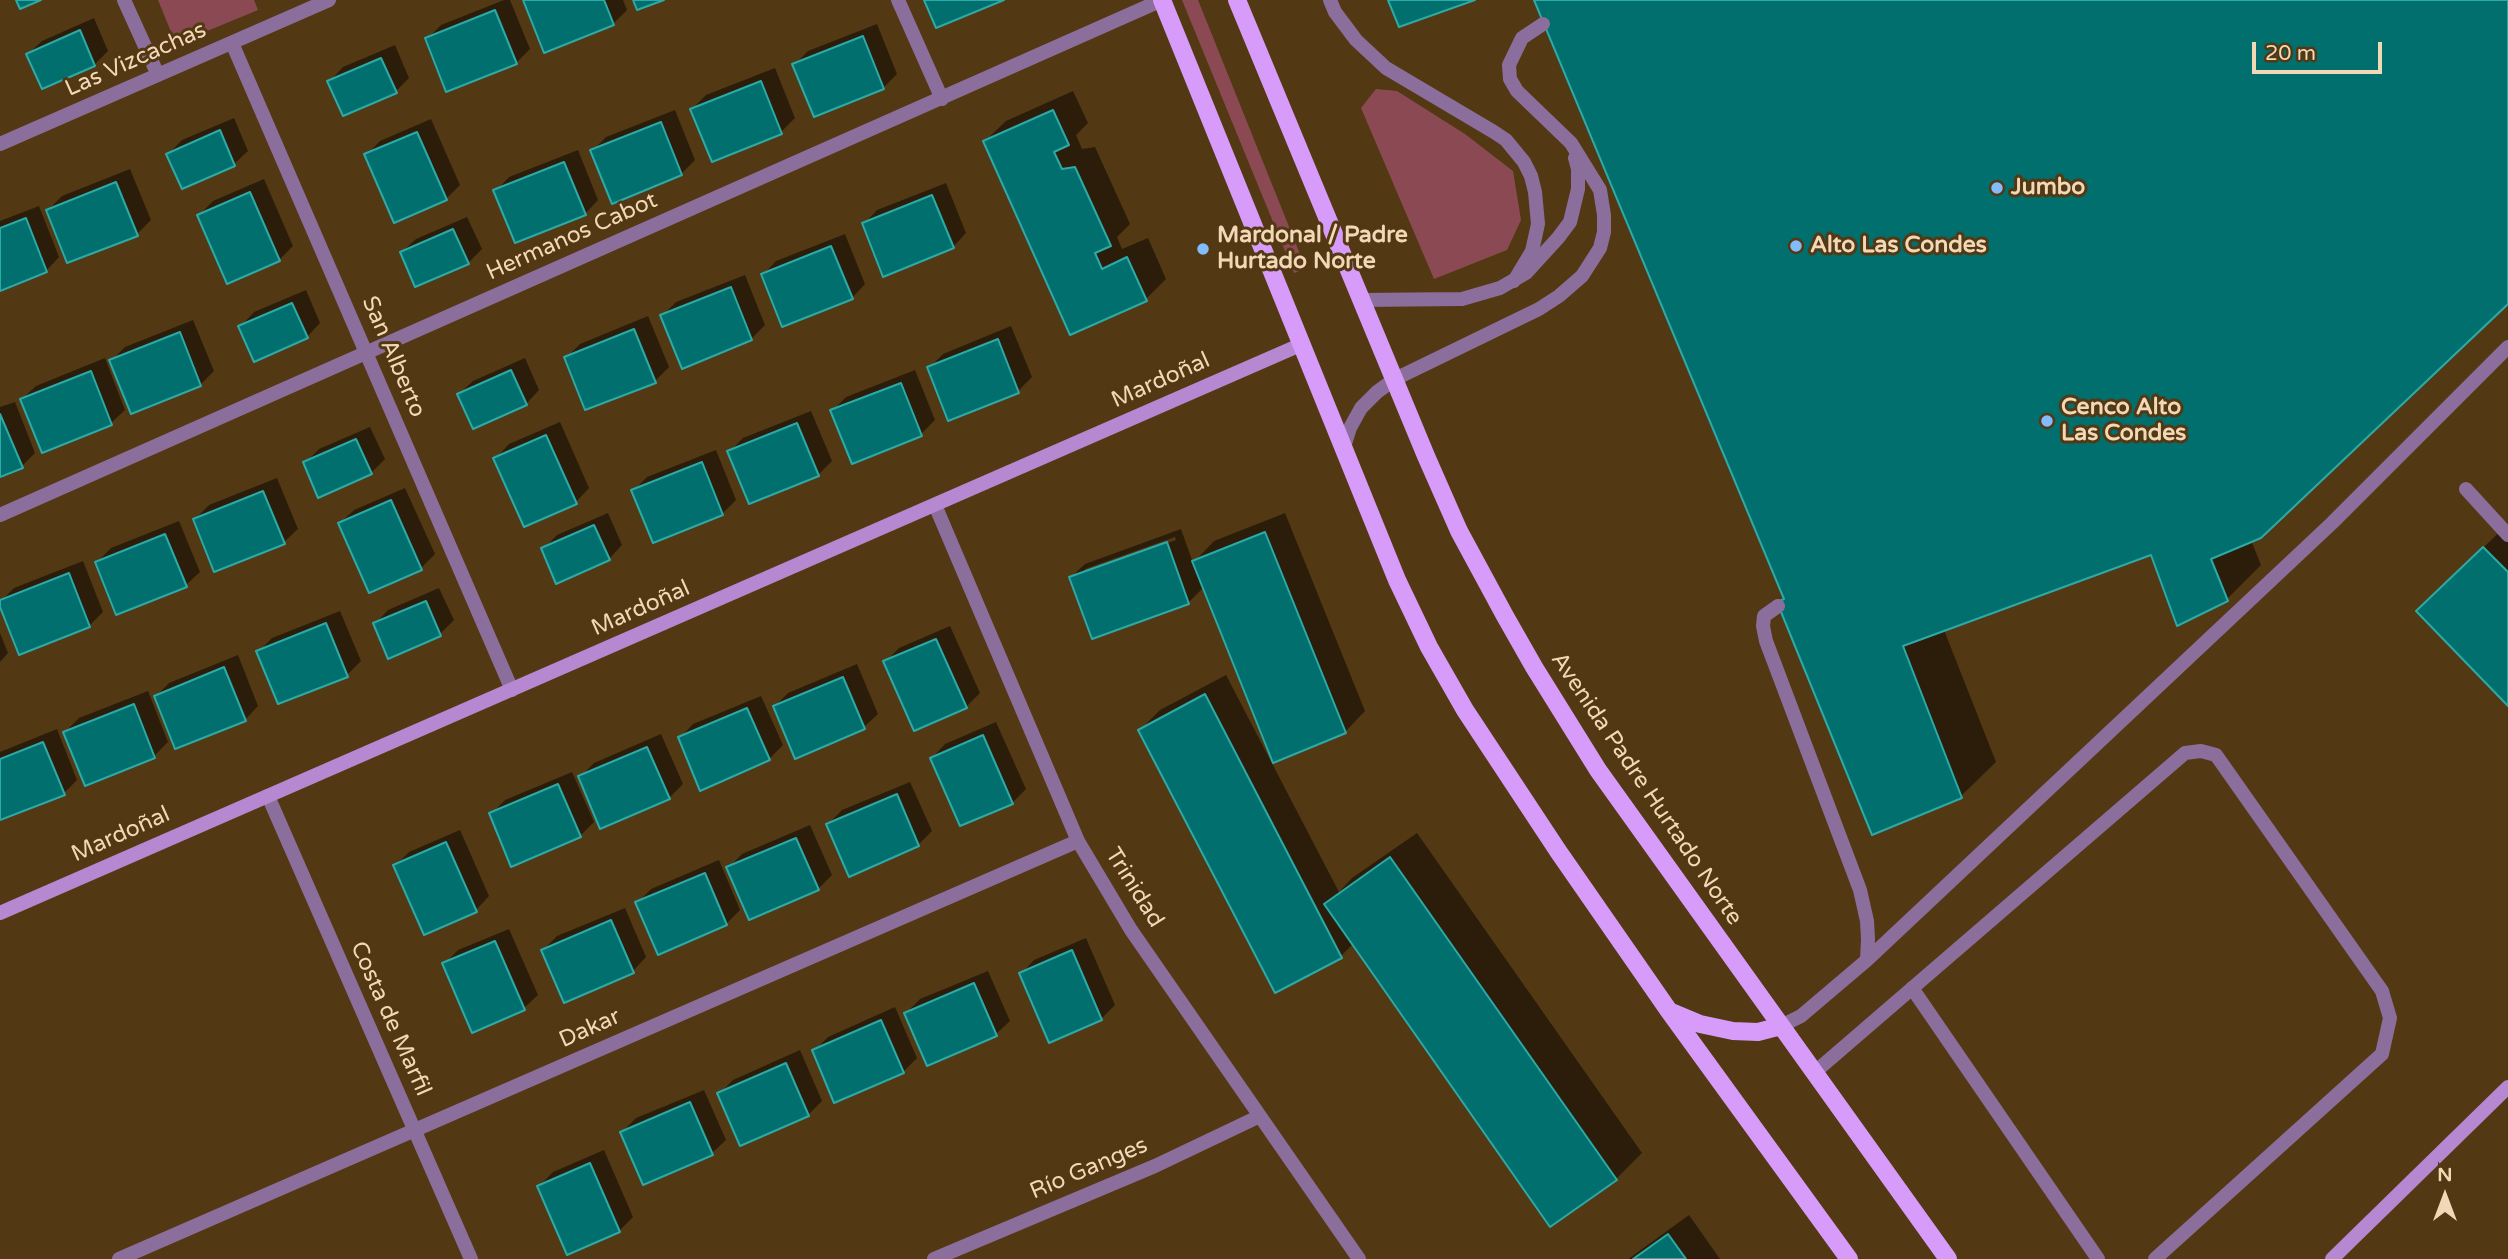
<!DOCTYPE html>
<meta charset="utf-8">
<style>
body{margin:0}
#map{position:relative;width:2508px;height:1259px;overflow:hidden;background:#523813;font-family:"Varela Round",sans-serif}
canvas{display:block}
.north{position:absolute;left:2410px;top:1161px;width:70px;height:70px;-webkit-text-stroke:5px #523813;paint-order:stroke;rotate:0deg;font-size:19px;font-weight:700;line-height:28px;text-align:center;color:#f3d8b7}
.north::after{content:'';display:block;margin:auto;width:24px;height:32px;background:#f3d8b7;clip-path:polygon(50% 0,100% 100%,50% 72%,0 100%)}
.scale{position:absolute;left:2252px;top:42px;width:130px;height:32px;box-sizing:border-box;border:4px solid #f3d8b7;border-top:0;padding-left:9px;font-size:21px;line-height:24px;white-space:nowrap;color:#f3d8b7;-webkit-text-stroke:5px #523813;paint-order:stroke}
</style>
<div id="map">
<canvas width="2508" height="1259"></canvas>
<div class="north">N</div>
<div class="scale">20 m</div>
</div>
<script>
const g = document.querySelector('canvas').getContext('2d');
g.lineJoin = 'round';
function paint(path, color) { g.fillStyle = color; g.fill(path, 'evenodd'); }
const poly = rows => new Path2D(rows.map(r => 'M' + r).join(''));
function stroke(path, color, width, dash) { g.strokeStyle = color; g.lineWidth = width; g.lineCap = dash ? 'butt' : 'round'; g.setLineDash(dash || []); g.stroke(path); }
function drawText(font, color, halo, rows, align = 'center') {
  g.font = font + ' "Varela Round",sans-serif'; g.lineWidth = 6; g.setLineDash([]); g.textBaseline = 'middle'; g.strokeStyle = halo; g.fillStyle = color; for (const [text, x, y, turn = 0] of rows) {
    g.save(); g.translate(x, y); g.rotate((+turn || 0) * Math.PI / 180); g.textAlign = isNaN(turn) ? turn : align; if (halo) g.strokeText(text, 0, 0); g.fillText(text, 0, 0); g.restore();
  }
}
const green = poly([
 [158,0,254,0,258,10,176,44],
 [1182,0,1198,0,1306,269,1294,273],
 [1376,89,1397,91,1465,134,1513,171,1521,220,1507,250,1434,279,1361,108]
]);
const shadow = poly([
 [504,0,510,0,530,49,516,63,427,39,441,25],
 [524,0,623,0,627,10,613,24],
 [1536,0,2508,0,2508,302,2251,540,2261,565,2227,599,2152,553,1944,630,1996,762,1961,796,1873,833,1779,602,1785,596],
 [94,18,108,51,94,65,28,54,42,41],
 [877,24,897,74,883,88,794,65,808,51],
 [395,45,409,78,396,91,330,81,343,67],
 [775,68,795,118,781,132,692,109,706,95],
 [1073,91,1088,123,1076,135,1082,149,1095,147,1130,224,1117,237,1122,249,1148,238,1166,279,1146,299,1071,333,985,141,1006,121],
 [675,110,695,160,681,174,592,151,606,137],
 [234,118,248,151,234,164,183,187,168,154,182,140],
 [431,119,460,185,446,199,366,155,380,141],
 [578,150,598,200,585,214,496,191,509,177],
 [130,169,151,220,137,234,48,210,62,196],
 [264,179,293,246,279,260,199,215,213,201],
 [946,183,966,233,953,247,864,224,877,210],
 [39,206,59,257,46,271,0,289,0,221],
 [467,217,482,249,468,263,402,252,416,239],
 [845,234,865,284,852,298,763,275,776,261],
 [745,275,765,325,751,339,662,316,676,302],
 [306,290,320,323,307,337,241,326,254,312],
 [648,316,669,367,655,381,566,358,580,344],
 [193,320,214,371,200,385,111,361,125,347],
 [1011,326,1032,377,1018,391,929,368,943,354],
 [105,358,125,410,111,423,22,399,36,386],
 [525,358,539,390,526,404,459,394,473,381],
 [915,370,935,420,921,434,853,461,832,411,846,397],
 [15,402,35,453,22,466,0,475,0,407],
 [811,411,832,461,818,475,729,452,743,438],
 [560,422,589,488,576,502,496,458,509,444],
 [370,427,385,459,371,473,305,463,319,449],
 [716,450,736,500,722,514,633,491,647,477],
 [277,478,298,529,284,542,195,519,209,505],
 [405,488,435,554,421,568,340,523,354,510],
 [608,513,622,545,609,559,543,549,557,535],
 [1285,513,1365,711,1345,732,1204,587,1188,603,1071,577,1085,564,1181,529,1193,563,1214,541],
 [1175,537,1176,540,1085,573,1085,569],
 [179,521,200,572,186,585,97,562,111,548],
 [2508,524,2508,703,2444,585],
 [83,561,103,612,89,626,0,602,14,588],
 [439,588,454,620,440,634,375,624,388,610],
 [340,611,361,661,347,675,258,652,272,638],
 [950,626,980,693,966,707,885,662,899,648],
 [0,633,8,653,0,662],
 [238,655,258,706,245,720,156,696,169,683],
 [857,664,878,714,864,727,775,706,788,693],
 [1226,675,1339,892,1352,878,1417,833,1642,1153,1616,1179,1551,1224,1354,943,1341,956,1276,990,1140,730,1160,710],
 [148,691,168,742,154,756,86,783,65,732,79,718],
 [761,696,783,745,769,759,680,738,693,724],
 [996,722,1026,789,1012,803,932,758,945,744],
 [57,729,77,780,64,793,0,818,0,752],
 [661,734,683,784,669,798,580,777,594,763],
 [572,772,594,822,580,836,491,814,505,800],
 [910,782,932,831,918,845,828,824,842,810],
 [810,825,832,875,818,889,728,868,742,854],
 [460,830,489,896,476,910,395,866,409,852],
 [719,860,740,910,726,924,637,903,651,889],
 [625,908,646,957,633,971,543,950,557,936],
 [509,929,538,995,524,1008,473,1031,444,964,458,950],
 [1086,938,1115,1005,1101,1019,1021,974,1034,960],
 [988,971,1010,1021,996,1034,906,1013,920,999],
 [895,1007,917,1058,903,1072,814,1051,828,1037],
 [800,1050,822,1101,808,1115,719,1094,733,1080],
 [704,1090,726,1140,712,1153,622,1132,636,1118],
 [604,1150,633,1217,619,1231,539,1186,553,1172],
 [1689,1215,1720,1259,1629,1259,1631,1257]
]);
const building = poly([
 [16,0,41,0,20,9,16,0],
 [523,0,604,0,614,25,544,53,523,0],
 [633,0,664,0,637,10,633,0],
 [924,0,1004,0,936,28,924,0],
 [1388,0,1475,0,1399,27,1388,0],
 [1534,0,2508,0,2508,304,2261,538,2211,559,2228,601,2177,626,2151,555,1903,646,1962,798,1872,835,1777,602,1784,599,1534,0],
 [495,10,517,64,446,92,425,38,495,10],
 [80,30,95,66,42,89,26,54,80,30],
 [863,36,884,89,814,117,792,64,863,36],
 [381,58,397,93,343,116,327,81,381,58],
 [761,81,782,134,712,162,690,109,761,81],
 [1053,110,1069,145,1054,152,1062,169,1075,167,1111,246,1095,253,1102,269,1127,257,1147,301,1070,335,983,141,1053,110],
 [661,122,682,175,612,204,590,150,661,122],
 [220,130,235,166,182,189,166,154,220,130],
 [417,132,447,200,394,223,364,154,417,132],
 [564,162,586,215,515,243,493,190,564,162],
 [116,182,138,236,67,263,46,210,116,182],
 [250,192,280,261,227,284,197,215,250,192],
 [932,195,954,248,883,277,862,223,932,195],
 [26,218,47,272,0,291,0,228,26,218],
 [453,229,469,264,415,287,400,252,453,229],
 [831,246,853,299,782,327,761,274,831,246],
 [731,287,752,340,682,369,660,315,731,287],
 [292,303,308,338,254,362,238,326,292,303],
 [634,329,656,383,585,410,564,357,634,329],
 [180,332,201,386,131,414,109,360,180,332],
 [998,339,1019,393,948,421,927,367,998,339],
 [511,370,527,405,473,429,457,394,511,370],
 [91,371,112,425,42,453,20,399,91,371],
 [901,383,922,436,852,464,830,410,901,383],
 [0,414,23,468,0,477,0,414],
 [797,423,819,476,749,504,727,451,797,423],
 [546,435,577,504,524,527,493,458,546,435],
 [356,439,372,474,318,498,303,462,356,439],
 [702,462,723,515,653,543,631,490,702,462],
 [263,491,285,544,214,572,193,519,263,491],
 [391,500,422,570,369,593,338,523,391,500],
 [594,525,610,560,556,584,541,548,594,525],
 [1265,532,1346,733,1273,763,1192,561,1265,532],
 [165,534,187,587,116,615,95,562,165,534],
 [1167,542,1189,604,1092,639,1069,577,1167,542],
 [2483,547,2508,572,2508,706,2416,611,2483,547],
 [69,573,90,627,19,655,0,607,0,600,69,573],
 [426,601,441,636,388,659,373,623,426,601],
 [326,623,348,677,278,704,256,651,326,623],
 [936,639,967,708,914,731,883,661,936,639],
 [224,667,246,721,175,749,154,696,224,667],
 [843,677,865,729,795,759,773,706,843,677],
 [1205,694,1342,958,1275,993,1138,730,1205,694],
 [134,704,155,758,85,786,63,732,134,704],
 [747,708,770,760,700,791,678,737,747,708],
 [983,735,1013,804,960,826,930,758,983,735],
 [43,742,65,795,0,820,0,759,43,742],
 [647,747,670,799,600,829,578,776,647,747],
 [558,784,581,837,511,867,489,813,558,784],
 [897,794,919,846,849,877,826,824,897,794],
 [796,838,819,890,749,920,726,867,796,838],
 [446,842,477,912,424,935,393,865,446,842],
 [1390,857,1617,1180,1550,1227,1324,904,1390,857],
 [705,873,727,925,658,955,635,902,705,873],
 [611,920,634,973,564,1003,541,950,611,920],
 [495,941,525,1010,472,1033,442,963,495,941],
 [1072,950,1102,1020,1049,1043,1019,973,1072,950],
 [974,983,997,1036,927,1066,904,1013,974,983],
 [881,1020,904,1073,834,1103,812,1050,881,1020],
 [786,1063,809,1116,740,1146,717,1093,786,1063],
 [690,1102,713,1155,643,1185,620,1132,690,1102],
 [590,1163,620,1232,567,1255,537,1186,590,1163],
 [1668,1234,1686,1259,1633,1259,1668,1234]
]);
const lane = poly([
 [898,0,942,99],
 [1330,0,1335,12,1356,40,1386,68,1494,132,1506,140,1524,162,1531,176,1535,192,1538,224,1532,251,1514,281],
 [1360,300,1462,299,1500,288,1526,273,1558,238,1570,222,1578,189,1578,169,1575,158],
 [1343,450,1350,428,1361,408,1377,392,1395,379,1539,309,1559,296,1582,276,1600,248,1604,232,1604,215,1600,190,1571,143,1517,91,1510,79,1509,65,1522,38,1543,24],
 [2466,489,2508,535],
 [1778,606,1764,616,1763,626,1766,641,1860,890,1867,921,1868,939,1867,960,1801,1016,1781,1026],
 [1867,960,2332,523,2508,347],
 [1912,988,2098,1259],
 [1815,1072,2185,753,2201,751,2216,755,2382,991,2390,1018,2382,1054,2155,1259]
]);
const street = poly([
 [124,0,158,75],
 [232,43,512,690],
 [0,144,329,0],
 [935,505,1078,841,1131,930,1359,1259],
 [0,515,1162,0],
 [268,796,471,1259],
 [119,1259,1078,841],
 [934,1259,1155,1166,1260,1116]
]);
const secondary = poly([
 [0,913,1300,345],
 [2332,1259,2508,1087]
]);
const primary = poly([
 [1162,0,1397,580,1429,647,1465,710,1558,851,1669,1011,1849,1259],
 [1237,0,1426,456,1459,531,1505,616,1534,667,1598,770,1948,1259],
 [1669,1011,1700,1024,1733,1031,1758,1032,1781,1026]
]);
const markers = [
 [1997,188,7,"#84bcfb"],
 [1796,246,7,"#84bcfb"],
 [1203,249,7,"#84bcfb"],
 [2047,421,7,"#84bcfb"]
];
const streetNames = [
 ["Las Vizcachas",136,60,-24],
 ["Hermanos Cabot",572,237,-24],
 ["San Alberto",393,357,67],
 ["Mardoñal",1161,381,-24],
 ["Mardoñal",641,609,-24],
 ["Avenida Padre Hurtado Norte",1646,789,56],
 ["Mardoñal",121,835,-24],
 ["Trinidad",1134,888,58],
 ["Costa de Marfil",390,1019,66],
 ["Dakar",590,1029,-24],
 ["Río Ganges",1089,1169,-23]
];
const poiNames = [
 ["Jumbo",2011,188],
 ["Mardonal / Padre",1217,236],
 ["Hurtado Norte",1217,262],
 ["Alto Las Condes",1810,246],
 ["Cenco Alto",2061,408],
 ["Las Condes",2061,434]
];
paint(green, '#8b4a53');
paint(shadow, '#0007');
paint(building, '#006f6d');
stroke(building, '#2caaa7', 2);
stroke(lane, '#8b6e9c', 14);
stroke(street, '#8b6e9c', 14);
stroke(secondary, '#b688d1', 14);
stroke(primary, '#d79bf9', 18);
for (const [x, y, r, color] of markers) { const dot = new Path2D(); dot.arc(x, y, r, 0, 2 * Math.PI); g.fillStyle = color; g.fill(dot); stroke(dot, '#523813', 2.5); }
drawText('23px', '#f3d8b7', '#523813', streetNames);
drawText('bold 23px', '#f3d8b7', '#523813', poiNames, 'left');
</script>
